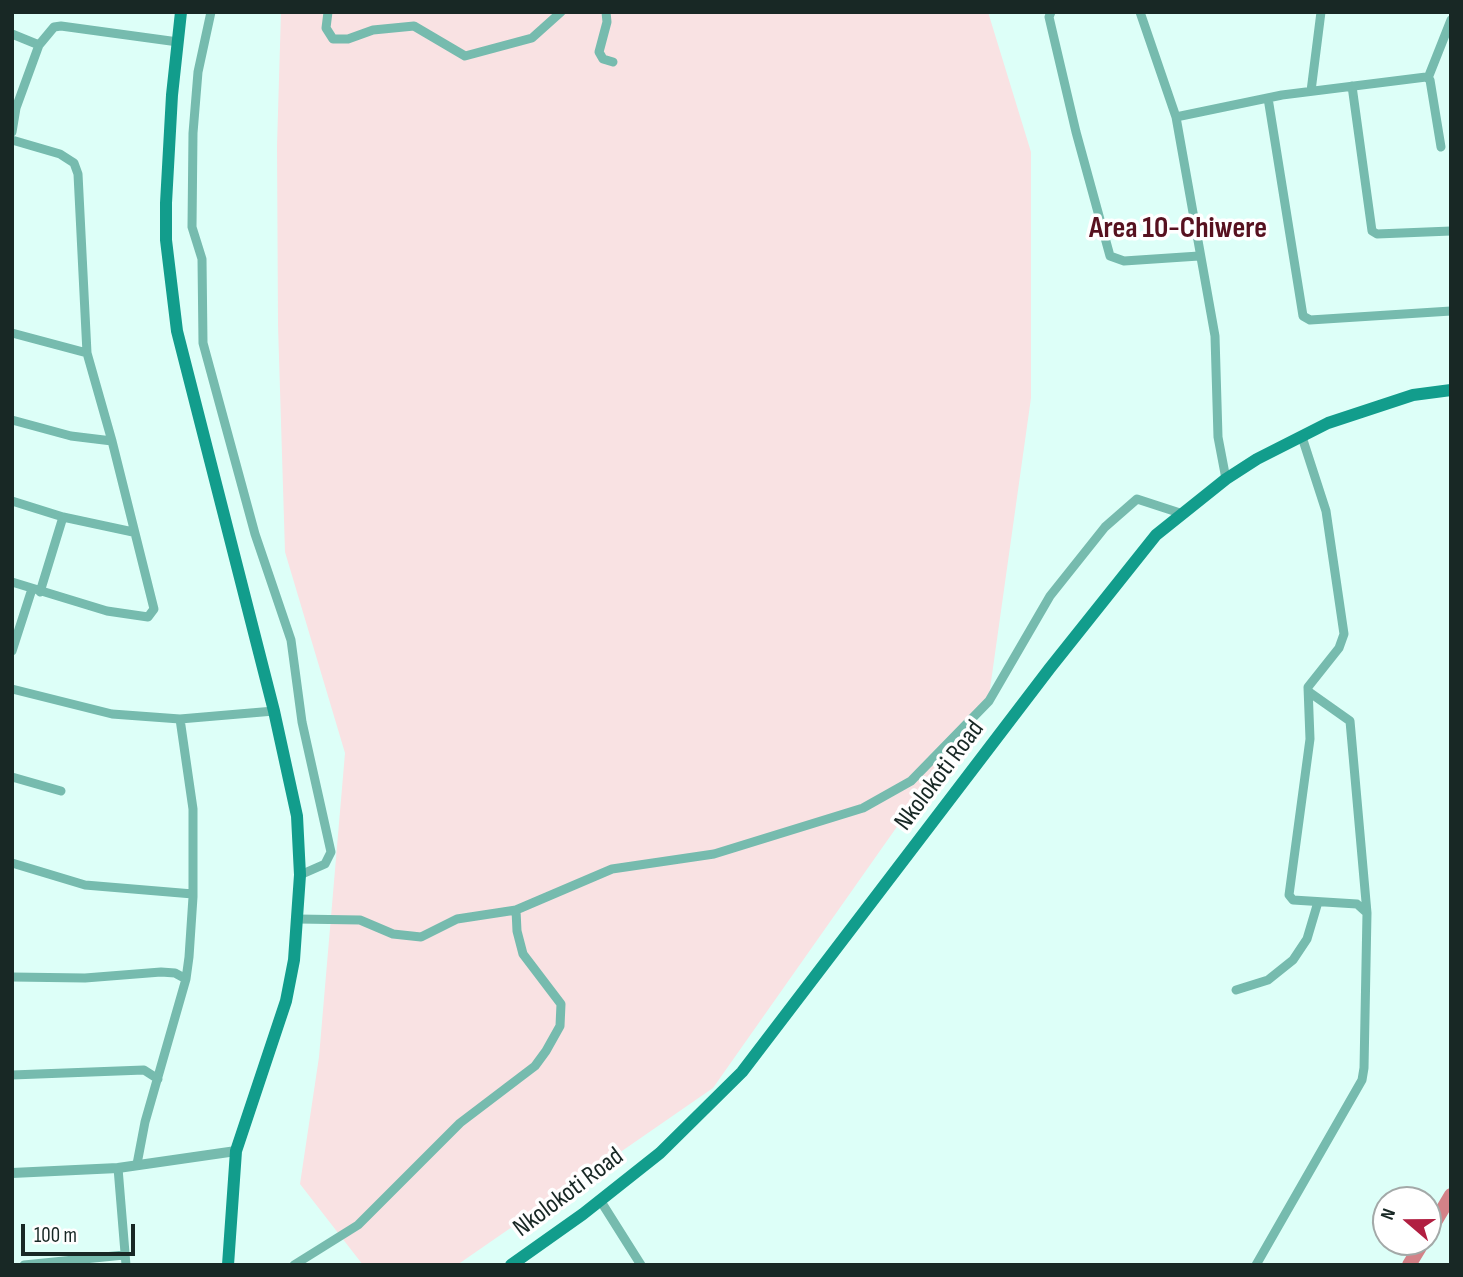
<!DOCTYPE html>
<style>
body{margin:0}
#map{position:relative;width:1463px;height:1277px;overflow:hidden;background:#ddfff8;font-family:"Sofia Sans Condensed",sans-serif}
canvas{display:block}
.frame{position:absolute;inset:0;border:14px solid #182825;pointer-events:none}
.north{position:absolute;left:1372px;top:1186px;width:70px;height:70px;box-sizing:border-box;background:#fff;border:2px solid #a3a9a8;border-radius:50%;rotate:290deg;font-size:19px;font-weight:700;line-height:28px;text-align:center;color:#182825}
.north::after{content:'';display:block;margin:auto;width:24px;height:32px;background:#b11f41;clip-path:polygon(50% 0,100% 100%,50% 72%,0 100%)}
.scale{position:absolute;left:21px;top:1224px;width:114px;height:32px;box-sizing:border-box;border:4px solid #182825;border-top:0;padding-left:9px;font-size:21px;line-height:24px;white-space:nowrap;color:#182825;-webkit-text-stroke:5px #fff;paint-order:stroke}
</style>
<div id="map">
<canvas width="1463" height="1277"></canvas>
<div class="frame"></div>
<div class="north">N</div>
<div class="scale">100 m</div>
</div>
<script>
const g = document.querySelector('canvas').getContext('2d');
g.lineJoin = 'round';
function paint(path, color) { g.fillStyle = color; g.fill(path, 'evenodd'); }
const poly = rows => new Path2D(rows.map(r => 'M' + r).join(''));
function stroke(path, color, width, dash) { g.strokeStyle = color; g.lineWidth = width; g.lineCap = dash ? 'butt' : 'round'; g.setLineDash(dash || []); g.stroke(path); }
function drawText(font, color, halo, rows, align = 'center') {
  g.font = font + ' "Sofia Sans Condensed",sans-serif'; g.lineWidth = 7; g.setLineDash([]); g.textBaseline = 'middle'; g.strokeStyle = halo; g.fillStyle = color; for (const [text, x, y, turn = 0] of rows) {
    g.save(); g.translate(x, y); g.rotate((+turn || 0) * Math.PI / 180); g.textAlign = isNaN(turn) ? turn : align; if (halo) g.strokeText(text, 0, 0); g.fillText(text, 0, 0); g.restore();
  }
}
const green = poly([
 [281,12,988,12,1031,152,1031,398,989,696,713,1088,457,1265,363,1265,300,1184,319,1057,345,753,285,552,278,325,277,146]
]);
const river = poly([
 [1428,1234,1451,1195],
 [1409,1265,1423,1242]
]);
const minor = poly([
 [211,12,198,72,193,133,192,227,202,259,203,343,255,534,291,640,302,722,331,852,325,864,300,875],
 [328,12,326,28,333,39,348,39,373,30,414,26,465,56,532,38,561,12],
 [606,12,607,22,599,52,603,59,613,62],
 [1051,12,1049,17,1076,132,1110,256,1124,261,1199,256],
 [1140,12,1176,117,1215,336,1218,437,1226,479],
 [12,34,39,45,54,27,61,26,178,42],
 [1428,78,1451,20],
 [1352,86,1372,231,1377,234,1451,231],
 [1311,91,1321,12],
 [1268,98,1303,316,1310,320,1451,311],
 [1176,117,1282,95,1426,77,1430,80,1441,147],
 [12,132,16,108,39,45],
 [12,140,60,154,74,163,78,174,87,353,112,441,154,609,148,617,107,611,12,582],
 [12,333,87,353],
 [12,420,71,436,112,441],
 [1302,437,1326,511,1344,634,1339,648,1308,687,1310,739,1289,895,1293,900,1357,904,1367,913],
 [12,501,63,517,133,532],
 [40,592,63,517],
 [12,651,32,589],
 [12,689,112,714,180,719,274,711],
 [12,777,61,791],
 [12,863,85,885,193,894],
 [298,919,360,920,393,934,421,937,457,919,516,910],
 [12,977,85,978,161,972,175,973,186,979],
 [1236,990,1268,980,1293,960,1307,939,1318,902],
 [12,1075,144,1070,158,1079],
 [137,1164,145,1122,186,979,189,957,193,897,193,809,180,719],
 [118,1168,126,1265],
 [600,1200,641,1265],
 [24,1265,124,1255],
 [294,1265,358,1225,460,1123,535,1066,546,1051,560,1026,561,1004,523,954,517,931,516,910,612,869,714,854,863,808,911,781,989,701,1050,596,1105,527,1137,499,1180,513],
 [1256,1265,1362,1080,1364,1068,1367,913,1350,721,1309,692]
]);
const tertiary = poly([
 [12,1173,118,1168,236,1151]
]);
const secondary = poly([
 [181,12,172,95,166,203,166,240,177,331,274,711,297,816,300,875,294,960,286,1001,236,1151,228,1265],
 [511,1265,583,1214,660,1153,742,1072,1050,668,1156,535,1226,479,1257,459,1328,423,1413,395,1451,390]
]);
const streetNames = [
 ["Nkolokoti Road",940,776,-53],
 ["Nkolokoti Road",569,1193,-37]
];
const quarterNames = [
 ["Area 10-Chiwere",1178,229]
];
paint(green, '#f9e2e3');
stroke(river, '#d38288', 14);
stroke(minor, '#76bbae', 9);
stroke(tertiary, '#76bbae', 10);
stroke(secondary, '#129d8c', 12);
drawText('26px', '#182825', '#fff', streetNames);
drawText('bold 30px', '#57111f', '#fff', quarterNames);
</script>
